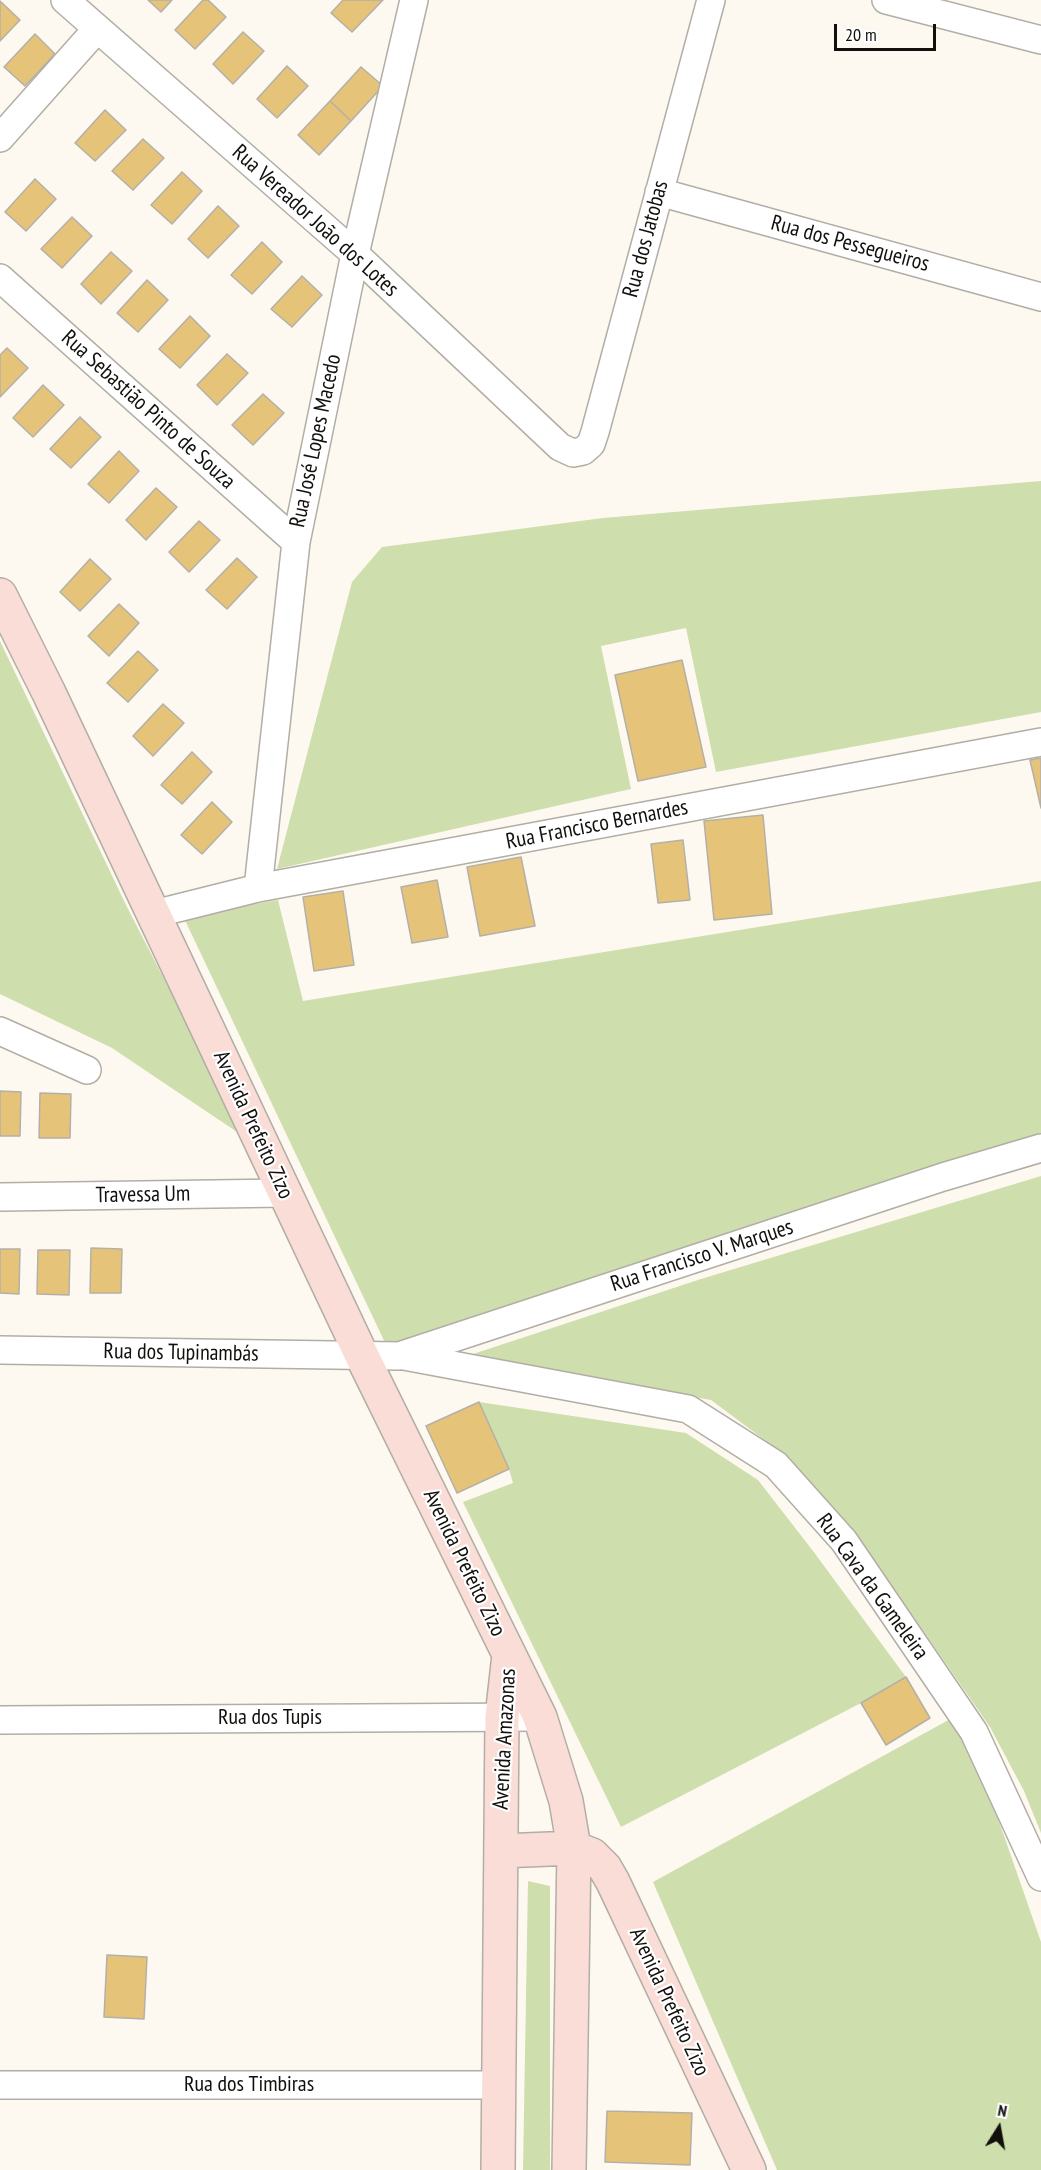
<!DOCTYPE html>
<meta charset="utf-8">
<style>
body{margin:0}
#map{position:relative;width:1041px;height:2170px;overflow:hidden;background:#fdf9f0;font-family:"PT Sans Narrow",sans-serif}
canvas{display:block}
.north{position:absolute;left:969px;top:2098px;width:60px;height:60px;-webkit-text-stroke:4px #fff;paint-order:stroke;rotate:11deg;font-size:16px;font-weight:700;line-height:24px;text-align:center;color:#11100d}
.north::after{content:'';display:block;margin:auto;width:21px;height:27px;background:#11100d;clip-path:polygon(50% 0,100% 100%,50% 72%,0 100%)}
.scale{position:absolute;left:834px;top:24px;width:102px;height:27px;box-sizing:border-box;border:3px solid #11100d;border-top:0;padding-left:8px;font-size:18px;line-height:21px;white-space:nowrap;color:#11100d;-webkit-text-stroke:4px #fff;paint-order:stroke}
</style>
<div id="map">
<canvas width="1041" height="2170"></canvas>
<div class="north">N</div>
<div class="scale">20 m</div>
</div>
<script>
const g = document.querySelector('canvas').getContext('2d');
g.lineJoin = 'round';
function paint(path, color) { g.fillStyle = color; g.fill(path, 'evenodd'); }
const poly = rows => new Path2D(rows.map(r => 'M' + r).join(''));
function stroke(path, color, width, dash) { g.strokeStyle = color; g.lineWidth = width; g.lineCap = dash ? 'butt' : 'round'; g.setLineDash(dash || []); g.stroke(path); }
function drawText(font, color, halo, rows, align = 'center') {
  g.font = font + ' "PT Sans Narrow",sans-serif'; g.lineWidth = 4.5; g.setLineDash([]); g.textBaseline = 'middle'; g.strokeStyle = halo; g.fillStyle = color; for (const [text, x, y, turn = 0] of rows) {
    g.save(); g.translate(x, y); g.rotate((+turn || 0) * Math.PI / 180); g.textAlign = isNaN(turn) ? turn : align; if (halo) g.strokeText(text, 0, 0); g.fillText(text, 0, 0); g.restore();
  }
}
const green = poly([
 [1041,481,1041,712,716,772,686,628,601,646,631,789,277,869,352,582,382,547,603,518],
 [0,641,127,907,246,1138,112,1048,0,994],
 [1041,881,1041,1134,938,1166,388,1349,183,916,278,900,303,1001],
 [1041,1176,1041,1833,1024,1791,990,1727,856,1534,786,1456,711,1400,464,1357,701,1279],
 [479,1402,686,1433,758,1480,813,1551,906,1677,861,1703,621,1827,463,1502,513,1483,509,1469],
 [954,1717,967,1739,994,1807,1041,1942,1041,2170,777,2170,653,1882],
 [528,1881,550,1886,550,2170,523,2170]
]);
const building = poly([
 [148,0,172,0,161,12,148,0],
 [203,0,208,0,226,17,195,49,175,30,203,0],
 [343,0,383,0,352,32,331,13,343,0],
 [0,1,20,20,0,41,0,1],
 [243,32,264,51,233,84,213,64,243,32],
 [35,34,55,54,25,86,4,67,35,34],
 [287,66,308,86,277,118,257,99,287,66],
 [361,67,383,86,351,121,330,101,361,67],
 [330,101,351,121,319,155,298,135,330,101],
 [105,110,126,130,95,161,75,143,105,110],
 [143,139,164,158,133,190,112,171,143,139],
 [182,172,202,191,172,224,151,205,182,172],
 [35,179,56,199,26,231,5,212,35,179],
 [218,206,239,226,208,258,188,239,218,206],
 [72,217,92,236,62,268,41,249,72,217],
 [262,242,282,262,252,294,231,275,262,242],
 [111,252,132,271,101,304,81,284,111,252],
 [302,276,322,295,292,327,271,309,302,276],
 [147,280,168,300,138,332,117,313,147,280],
 [190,316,210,336,180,368,159,349,190,316],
 [7,348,28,368,0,397,0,355,7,348],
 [227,354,248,373,217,405,197,385,227,354],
 [43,385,64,405,33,437,13,418,43,385],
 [263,394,284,413,253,445,232,425,263,394],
 [80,417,101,437,71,468,50,449,80,417],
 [119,451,139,471,109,503,88,484,119,451],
 [156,488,177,507,146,540,126,520,156,488],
 [199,521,220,540,189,572,169,552,199,521],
 [237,558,257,577,227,609,206,590,237,558],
 [90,559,111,579,80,611,60,592,90,559],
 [119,604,139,623,109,656,88,636,119,604],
 [138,651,158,670,128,702,107,683,138,651],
 [682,660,706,767,638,781,615,675,682,660],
 [163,704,184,723,153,756,133,736,163,704],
 [192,752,212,772,182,804,161,785,192,752],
 [1041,758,1041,808,1030,760,1041,758],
 [212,802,232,822,202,854,181,835,212,802],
 [763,815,772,914,714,920,704,821,763,815],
 [683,840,690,900,658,903,651,844,683,840],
 [521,857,535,926,480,936,467,867,521,857],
 [437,880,448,937,412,943,401,887,437,880],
 [343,891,354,965,314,971,303,897,343,891],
 [0,1091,21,1092,20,1136,0,1136,0,1091],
 [40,1093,71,1094,70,1138,39,1138,40,1093],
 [91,1248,122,1249,121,1293,90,1293,91,1248],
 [0,1249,20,1249,19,1294,0,1293,0,1249],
 [38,1250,70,1250,69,1295,37,1294,38,1250],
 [479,1402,509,1469,457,1493,426,1426,479,1402],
 [906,1677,930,1718,886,1745,861,1703,906,1677],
 [107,1955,147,1957,144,2019,104,2017,107,1955],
 [607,2111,692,2113,690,2165,605,2162,607,2111]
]);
const street = poly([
 [65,0,355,254,560,447,573,453,583,451,591,444,595,432,711,0],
 [886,0,1041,40],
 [0,138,97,29],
 [659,192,1041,297],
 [0,278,296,542],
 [258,888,296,542,355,254,414,0],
 [154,914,258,888,1041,742],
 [0,1031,87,1070],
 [0,1197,285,1193],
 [0,1350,399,1356,943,1177,1041,1148],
 [404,1356,688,1409,776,1465,844,1541,974,1732,1041,1877],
 [0,1720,540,1717],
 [0,2085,499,2085]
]);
const secondary = poly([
 [0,595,49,693,362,1356,540,1717,566,1801,574,1848,569,2170],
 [501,1851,574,1848,592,1855,605,1868,613,1882,749,2170],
 [498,2170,502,1717,509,1655]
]);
const streetNames = [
 ["Rua Vereador João dos Lotes",315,221,42],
 ["Rua dos Jatobas",646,239,-75],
 ["Rua dos Pessegueiros",850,244,15],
 ["Rua Sebastião Pinto de Souza",148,410,42],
 ["Rua José Lopes Macedo",316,441,-78],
 ["Rua Francisco Bernardes",597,825,-11],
 ["Avenida Prefeito Zizo",253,1125,65],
 ["Travessa Um",143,1195,-1],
 ["Rua Francisco V. Marques",702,1256,-18],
 ["Rua dos Tupinambás",181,1353,1],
 ["Avenida Prefeito Zizo",464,1563,64],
 ["Rua Cava da Gameleira",872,1587,54],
 ["Rua dos Tupis",270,1718],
 ["Avenida Amazonas",505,1739,-87],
 ["Avenida Prefeito Zizo",669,2002,65],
 ["Rua dos Timbiras",249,2085]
];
paint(green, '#cedead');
paint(building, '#e5c47a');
stroke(building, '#b4b0a8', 1.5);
stroke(street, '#b2aea6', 30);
stroke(secondary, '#b2aea6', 36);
stroke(street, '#fff', 27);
stroke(secondary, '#f9ddd6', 33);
drawText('22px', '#11100d', '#fff', streetNames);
</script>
